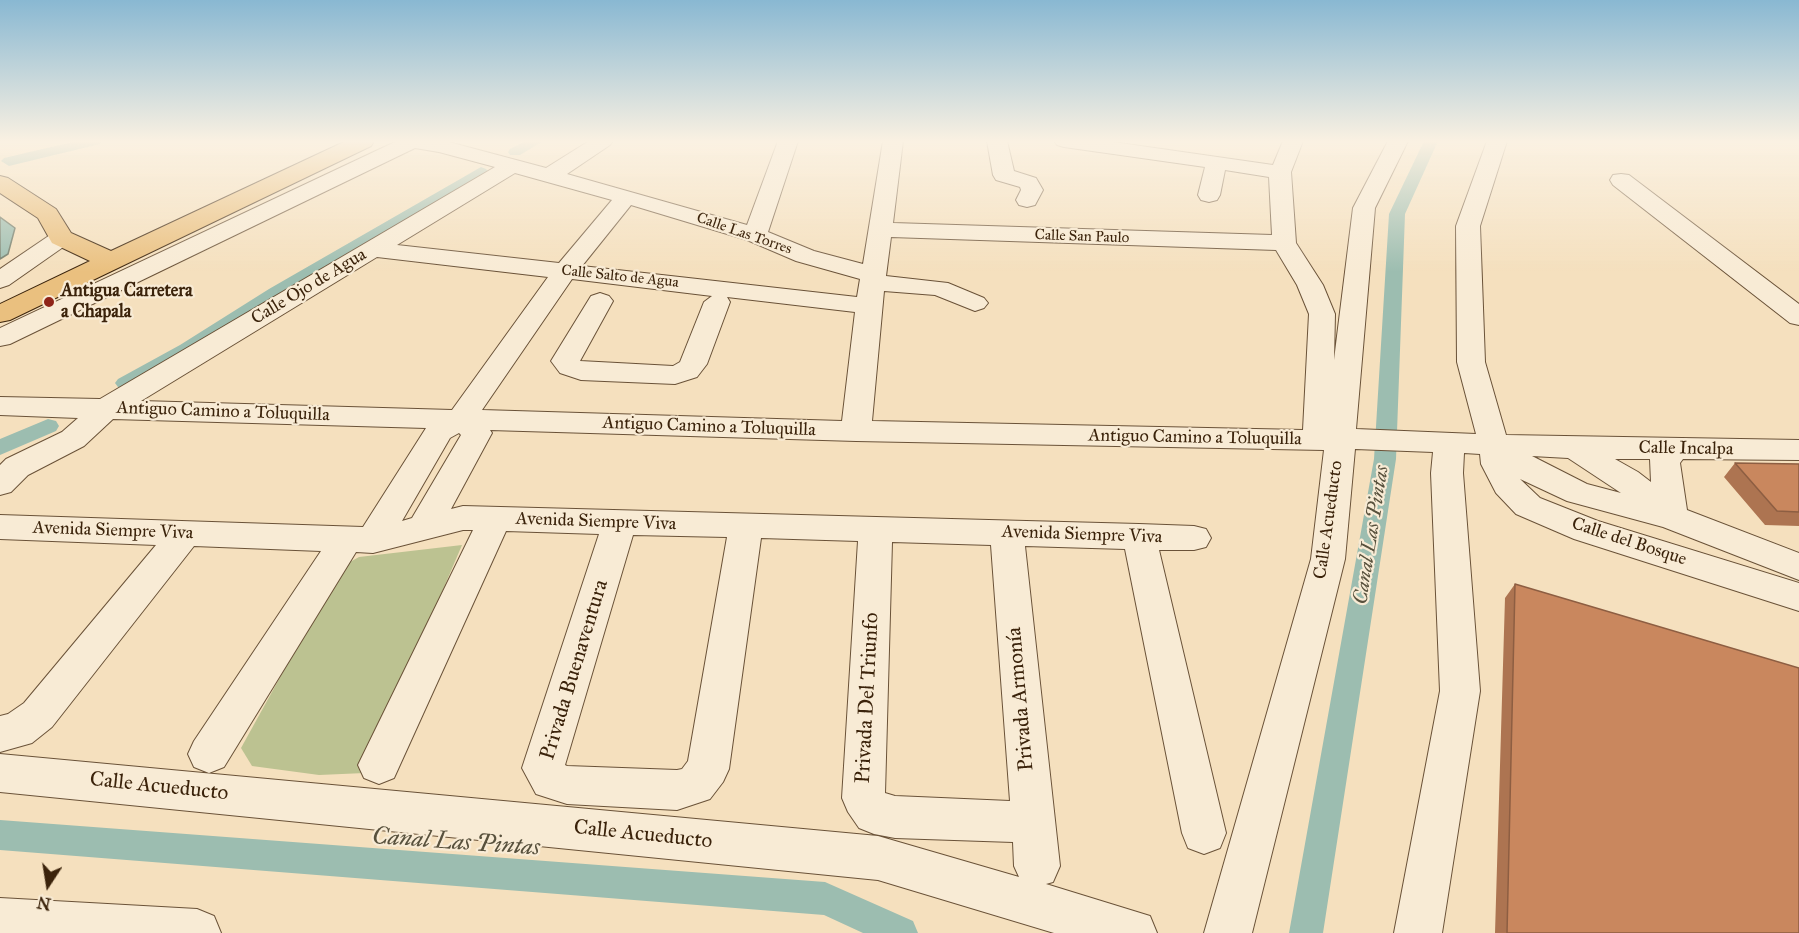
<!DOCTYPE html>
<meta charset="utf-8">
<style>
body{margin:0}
#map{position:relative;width:1799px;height:933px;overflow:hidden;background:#f5e0be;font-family:"IM FELL Great Primer",serif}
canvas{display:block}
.north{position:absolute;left:18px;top:855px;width:60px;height:60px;-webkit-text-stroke:4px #f8ebd5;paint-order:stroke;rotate:192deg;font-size:16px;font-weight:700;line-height:24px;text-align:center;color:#3b230b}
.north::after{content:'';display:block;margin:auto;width:21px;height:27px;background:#3b230b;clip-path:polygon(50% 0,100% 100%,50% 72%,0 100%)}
</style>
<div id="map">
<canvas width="1799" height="933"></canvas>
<div class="north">N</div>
</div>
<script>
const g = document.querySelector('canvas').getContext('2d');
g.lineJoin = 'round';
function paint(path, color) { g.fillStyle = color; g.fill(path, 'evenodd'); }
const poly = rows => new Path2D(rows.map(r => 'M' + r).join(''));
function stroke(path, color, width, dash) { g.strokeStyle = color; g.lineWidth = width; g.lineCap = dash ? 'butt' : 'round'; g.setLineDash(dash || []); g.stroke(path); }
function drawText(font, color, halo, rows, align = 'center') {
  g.font = font + ' "IM FELL Great Primer",serif'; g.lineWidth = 4.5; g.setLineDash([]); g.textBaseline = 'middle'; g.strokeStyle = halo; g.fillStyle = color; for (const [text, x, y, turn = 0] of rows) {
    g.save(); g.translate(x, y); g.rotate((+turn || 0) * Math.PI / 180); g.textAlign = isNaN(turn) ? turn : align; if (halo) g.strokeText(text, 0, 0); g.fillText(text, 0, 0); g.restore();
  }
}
const green = poly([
 [462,545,365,773,319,775,252,766,241,748,341,567,359,557]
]);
const water = poly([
 [0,217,15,228,8,254,0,259,0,217]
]);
const canal = poly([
 [77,141,102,141,100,144,9,166,1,161,4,158,77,141],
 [525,141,543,141,520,155,510,155,508,152,510,149,525,141],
 [1424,141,1438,141,1405,214,1396,459,1323,933,1289,933,1374,459,1389,214,1424,141],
 [481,167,486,169,489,172,486,175,281,297,194,353,132,387,125,389,118,387,115,383,118,379,180,345,269,289,481,167],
 [48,419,56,421,59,426,56,431,0,455,0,439,48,419],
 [0,820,825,882,913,921,918,933,863,933,824,915,0,850,0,820]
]);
const minor = poly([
 [397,141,445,141,546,168,589,141,613,141,610,145,567,174,747,225,778,141,798,141,768,232,814,251,863,264,883,141,903,141,893,223,1272,235,1269,177,1225,170,1220,195,1217,200,1209,202,1201,200,1198,195,1205,167,1064,147,1057,145,1054,141,1106,141,1273,165,1283,141,1303,141,1291,172,1296,243,1323,285,1335,314,1334,360,1353,208,1388,141,1408,141,1375,208,1356,429,1476,434,1457,362,1456,226,1487,141,1507,141,1480,226,1485,362,1506,435,1799,440,1799,460,1683,459,1680,463,1687,510,1799,553,1799,580,1663,527,1567,501,1520,479,1540,498,1598,521,1799,583,1799,611,1574,539,1516,514,1496,493,1481,464,1480,454,1464,453,1463,473,1480,691,1442,933,1394,933,1440,691,1431,473,1433,452,1355,449,1345,559,1252,933,1204,933,1311,559,1324,450,856,441,490,430,492,433,451,509,463,506,1139,524,1194,526,1206,529,1211,538,1206,547,1194,550,1159,550,1226,833,1220,848,1204,854,1188,848,1182,833,1125,549,1025,546,1060,866,1053,882,1046,884,1150,916,1157,933,1054,933,878,880,0,792,0,754,878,836,1019,877,1014,866,1013,842,895,838,874,834,859,828,848,812,842,798,858,541,761,538,729,769,723,782,710,799,677,810,567,804,536,794,522,768,599,534,506,531,394,778,379,784,364,778,358,765,473,530,463,530,373,553,356,552,224,767,209,773,194,767,188,754,194,741,321,551,194,546,52,727,32,743,0,752,0,716,8,714,24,703,156,545,0,539,0,515,363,527,426,428,113,419,84,446,28,475,11,492,0,495,0,465,6,459,62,432,78,418,0,415,0,397,100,399,495,167,439,152,415,148,10,344,0,346,0,328,397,141],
 [515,173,612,200,559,263,397,245,515,173],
 [631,205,747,240,796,261,860,279,857,297,582,266,631,205],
 [891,237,1276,250,1297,285,1309,314,1303,430,872,421,884,291,935,295,975,311,984,308,988,303,984,298,948,283,886,276,891,237],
 [377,257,548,277,452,410,141,401,377,257],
 [572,279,712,296,704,302,680,362,673,366,580,361,613,301,609,296,600,293,591,296,551,361,560,373,581,380,675,384,697,377,707,364,730,302,727,297,855,312,842,421,482,410,572,279],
 [459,433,461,435,412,518,402,521,450,438,459,433],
 [1532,456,1568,458,1621,493,1587,484,1532,456],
 [1615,459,1650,459,1651,482,1638,472,1615,459],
 [633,535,727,537,688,761,682,769,677,770,567,766,565,765,633,535],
 [892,542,991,545,1010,801,895,796,885,793,892,542],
 [987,141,1007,141,1014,171,1036,178,1043,190,1035,205,1027,207,1019,205,1016,200,1021,190,1020,187,996,180,993,175,987,141],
 [1621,174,1629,175,1799,304,1799,325,1790,323,1613,185,1610,180,1613,175,1621,174],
 [61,231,69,233,73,238,69,243,9,285,0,288,0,269,53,233,61,231],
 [0,898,197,909,214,916,221,933,0,933,0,898]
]);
const major = poly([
 [346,141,374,141,371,146,10,320,0,322,0,304,90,261,52,243,38,218,0,193,0,176,8,178,56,209,71,233,111,251,346,141]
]);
const wall = poly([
 [1735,463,1799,464,1799,526,1765,525,1724,477],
 [1515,584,1799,933,1495,933,1505,598]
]);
const building = poly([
 [1735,463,1799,464,1799,512,1777,511,1735,463],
 [1515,584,1799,668,1799,933,1507,933,1515,584]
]);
const markers = [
 [49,302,6,"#8f2418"]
];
const farStreetnames = [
 ["Calle Las Torres",744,234,19],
 ["Calle San Paulo",1082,237,2],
 ["Calle Salto de Agua",620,277,6]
];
const streetNames = [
 ["Calle Ojo de Agua",309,287,-31],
 ["Antiguo Camino a Toluquilla",223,412,2],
 ["Antiguo Camino a Toluquilla",709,427,2],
 ["Antiguo Camino a Toluquilla",1195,438,1],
 ["Calle Incalpa",1686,449,1],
 ["Calle Acueducto",1329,520,-82],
 ["Avenida Siempre Viva",596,522,2],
 ["Avenida Siempre Viva",113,531,2],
 ["Avenida Siempre Viva",1082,535,2],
 ["Calle del Bosque",1629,542,18]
];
const poiNames = [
 ["Antigua Carretera",61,292],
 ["a Chapala",61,313]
];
const waterNames = [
 ["Canal Las Pintas",1372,535,-81]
];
const nearStreetnames = [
 ["Privada Buenaventura",575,670,-73],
 ["Privada Del Triunfo",868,698,-87],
 ["Privada Armonía",1021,699,-95],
 ["Calle Acueducto",159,787,6],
 ["Calle Acueducto",643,835,6]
];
const nearWaternames = [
 ["Canal Las Pintas",456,843,4]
];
paint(green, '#bcc291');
paint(water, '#9cbdb0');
stroke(water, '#757f6e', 1.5);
paint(canal, '#9cbdb0');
stroke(minor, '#6a5238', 2);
stroke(major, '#3b230b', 2);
paint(minor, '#f8ebd5');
paint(major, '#eac07f');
paint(wall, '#ad7451');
paint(building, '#c9875e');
stroke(building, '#8d5e42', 1.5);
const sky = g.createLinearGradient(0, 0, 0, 272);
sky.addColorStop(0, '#89b8d2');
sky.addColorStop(0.52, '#faf1e2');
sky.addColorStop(1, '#faf1e200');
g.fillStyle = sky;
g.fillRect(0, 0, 1799, 272);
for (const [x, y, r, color] of markers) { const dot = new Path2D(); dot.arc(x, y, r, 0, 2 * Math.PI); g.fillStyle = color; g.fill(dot); stroke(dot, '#f8ebd5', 2); }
drawText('15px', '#3b230b', '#f8ebd5', farStreetnames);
drawText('18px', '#3b230b', '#f8ebd5', streetNames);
drawText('bold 18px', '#3b230b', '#f8ebd5', poiNames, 'left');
drawText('italic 20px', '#58513d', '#f8ebd5', waterNames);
drawText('21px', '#3b230b', '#f8ebd5', nearStreetnames);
drawText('italic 24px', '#58513d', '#f8ebd5', nearWaternames);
</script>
